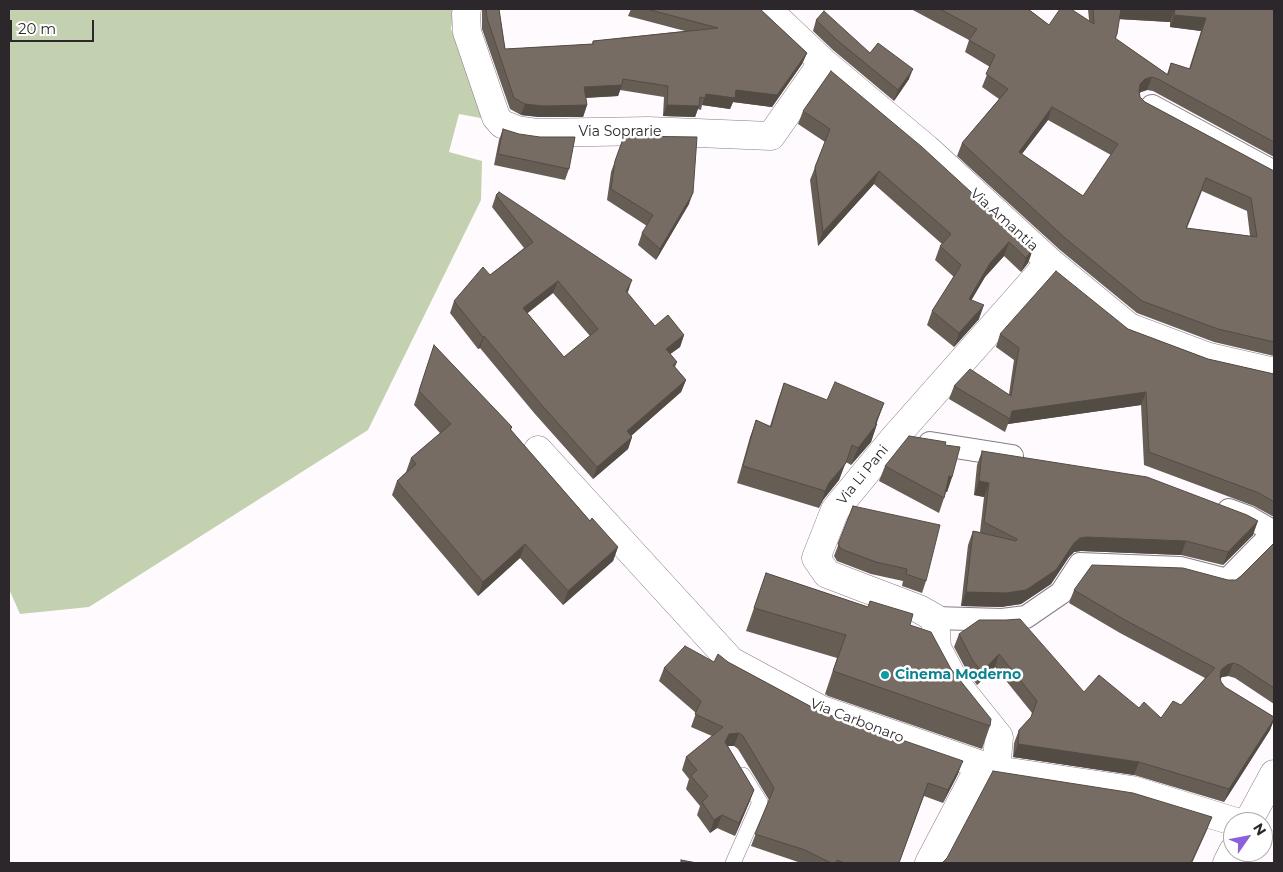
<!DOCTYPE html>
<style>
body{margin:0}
#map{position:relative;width:1283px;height:872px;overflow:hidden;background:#fffafe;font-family:Montserrat,sans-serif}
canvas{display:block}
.frame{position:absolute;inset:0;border:10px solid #2b272b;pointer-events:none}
.north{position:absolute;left:1223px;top:812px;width:50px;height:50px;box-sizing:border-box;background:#fff;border:1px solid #aaa9aa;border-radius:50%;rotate:57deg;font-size:14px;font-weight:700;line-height:20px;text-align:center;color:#2b272b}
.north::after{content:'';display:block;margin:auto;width:18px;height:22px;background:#8b60db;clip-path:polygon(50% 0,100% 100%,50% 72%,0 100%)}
.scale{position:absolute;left:10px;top:20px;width:84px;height:22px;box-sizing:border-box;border:2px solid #2b272b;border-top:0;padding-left:6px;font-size:15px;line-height:18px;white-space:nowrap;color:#2b272b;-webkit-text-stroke:4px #fff;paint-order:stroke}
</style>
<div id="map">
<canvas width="1283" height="872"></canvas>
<div class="frame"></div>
<div class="north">N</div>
<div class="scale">20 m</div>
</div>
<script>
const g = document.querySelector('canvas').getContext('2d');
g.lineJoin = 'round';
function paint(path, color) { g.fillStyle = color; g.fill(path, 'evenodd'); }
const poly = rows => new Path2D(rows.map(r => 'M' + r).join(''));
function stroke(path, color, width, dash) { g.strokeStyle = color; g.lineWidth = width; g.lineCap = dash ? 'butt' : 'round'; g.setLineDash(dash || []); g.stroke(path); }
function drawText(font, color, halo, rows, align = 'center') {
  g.font = font + ' Montserrat,sans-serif'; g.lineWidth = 5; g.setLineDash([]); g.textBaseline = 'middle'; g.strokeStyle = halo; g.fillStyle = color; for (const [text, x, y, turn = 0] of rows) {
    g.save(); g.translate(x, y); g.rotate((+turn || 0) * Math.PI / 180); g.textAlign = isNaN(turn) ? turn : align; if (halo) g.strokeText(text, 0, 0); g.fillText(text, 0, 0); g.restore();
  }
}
const green = poly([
 [9,9,454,9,451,29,486,119,459,114,449,152,482,161,481,200,368,430,89,607,20,614,9,589]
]);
const service = poly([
 [733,863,760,802,743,775]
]);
const pedestrian = poly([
 [1152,106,1274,172],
 [930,443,1012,456],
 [1229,510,1248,517,1274,532],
 [935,618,1002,620,1026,617,1061,593,1080,564,1180,568,1227,580,1274,532]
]);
const minor = poly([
 [467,9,466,14,467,32,496,117,502,124,517,130,538,133,648,131,771,136,823,62],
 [767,9,823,62,927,149,1050,262,1129,327,1209,357,1274,372],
 [538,450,731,661,822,710,996,770,1132,790,1236,822],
 [996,770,999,737,955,682,937,648,935,618,919,609,827,574,816,558,835,510,895,437,1050,262],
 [929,863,980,766]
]);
const secondary = poly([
 [1248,822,1274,774],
 [1227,863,1233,851]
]);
const wall = poly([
 [482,9,499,9,505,49,592,44,593,41,685,31,628,16,631,9,760,9,807,53,802,64,772,107,733,102,730,109,702,105,701,110,698,109,695,117,663,116,664,97,620,90,618,96,586,98,587,105,583,117,539,117,521,115,510,109,482,29],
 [911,9,1028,9,1049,25,1089,20,1088,9,1274,9,1274,157,1153,91,1147,90,1141,92,1139,93,1140,97,1145,102,1274,171,1274,356,1214,342,1137,313,1060,250,957,156,962,143,999,99,982,87,990,67,965,52,969,40],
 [1119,19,1170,22,1170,27,1201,31,1189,69,1171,63,1167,74,1116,39],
 [1048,120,1111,155,1083,196,1022,154],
 [1202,191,1247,211,1250,236,1187,228],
 [816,20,870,53,909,79,894,101,833,50,813,31],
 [803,111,1033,249,1028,263,1021,272,1004,256,985,277,971,300,979,319,954,347,927,325,932,311,954,277,935,260,940,246,942,244,874,184,818,246,810,180,825,142,798,124],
 [503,129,569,169,565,180,494,165,499,140],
 [624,136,689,204,656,260,638,245,642,233,647,226,607,200,611,172],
 [496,195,628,292,627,293,655,326,684,335,680,347,670,354,677,362,675,367,686,380,681,392,631,436,632,437,628,449,593,479,535,414,480,348,478,349,450,313,454,301,490,275,524,248,492,207],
 [553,293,590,336,564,357,527,313],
 [1128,329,1208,359,1274,374,1274,517,1254,506,1144,465,1141,405,1008,424,1005,432,949,399,954,386,1009,394,1014,360,996,347,1000,334],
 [434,345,512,427,511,430,590,521,618,547,613,561,563,605,520,558,478,596,392,495,397,481,406,472,411,458,440,433,414,405],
 [784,383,877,424,871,442,851,465,846,462,839,480,823,500,819,508,737,483,750,437,756,420,770,426,778,400],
 [945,445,952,477,947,492,946,492,939,513,879,481,885,466],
 [982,451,1253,535,1223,565,1181,555,1081,551,1074,552,1069,557,1051,584,1021,604,1001,607,961,606,968,545,973,531,980,532,984,497,974,495,977,465],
 [853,506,926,581,922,593,902,586,903,581,871,574,837,561,834,556],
 [1274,543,1274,704,1235,678,1228,676,1222,677,1220,679,1221,682,1225,687,1274,717,1274,720,1270,730,1224,802,1134,775,1013,757,1014,743,1019,730,1031,717,1032,713,995,667,977,685,968,673,954,647,959,634,1084,692,1139,708,1161,718,1181,705,1205,678,1120,633,1069,603,1074,590,1236,580,1241,576],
 [766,573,868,607,870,601,910,625,951,669,990,726,982,749,828,696,825,694,837,658,746,631],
 [714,662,728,662,821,712,958,774,943,803,924,796,899,863,801,863,751,846,769,800,738,749,734,746,728,746,754,790,749,803,735,836,717,828,710,833,697,815,700,806,686,789,689,779,682,770,686,757,712,736,691,727,696,713,659,681,664,668]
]);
const shadedWall = poly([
 [1121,9,1175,9,1170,22,1117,19],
 [1174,15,1206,18,1201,31,1170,27],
 [807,53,802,64,772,107,733,102,730,109,702,105,706,94,736,90],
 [913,69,909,79,894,101,898,90],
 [1152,77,1147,90,1141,92,1135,97,1140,84,1145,79],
 [622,85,618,96,580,98,584,87],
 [525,104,587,105,583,117,539,117,521,115],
 [667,105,699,106,695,117,663,116],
 [1052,107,1048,120,1014,164,1019,152],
 [879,171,874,184,818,246,823,232],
 [693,193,689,204,656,260,660,249],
 [1009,242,1004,256,985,277,964,313,969,299,990,263],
 [1033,249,1028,263,1021,272,1026,258],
 [632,280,628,292,621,303,626,291],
 [558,281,553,293,519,320,523,308],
 [984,305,979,319,954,347,959,333],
 [684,335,680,347,661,361,666,349],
 [484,336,480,348,478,349,483,337],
 [686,380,681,392,623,443,627,431],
 [1146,392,1141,405,1008,424,1012,411],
 [884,403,875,428,877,424,871,442,851,465,858,448],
 [632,437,628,449,593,479,597,467],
 [852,445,839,480,823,500,819,508,825,491,829,483],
 [949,476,952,477,947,492,944,491],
 [979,481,989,483,984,497,974,495],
 [1258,521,1253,535,1223,565,1228,552],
 [1086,537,1186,541,1181,555,1081,551,1074,552,1069,557,1051,584,1021,604,1001,607,961,606,966,592,1074,543,1080,538],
 [525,544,520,558,478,596,483,582],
 [618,547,613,561,563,605,568,591],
 [999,654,995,667,977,685,982,672],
 [1233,663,1228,676,1222,677,1217,682,1221,670,1227,665],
 [1274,719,1270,730,1224,802,1229,789],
 [739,733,734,746,725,746,725,742,729,734],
 [1018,744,1139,762,1134,775,1013,757],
 [963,761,958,774,943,803,948,790],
 [754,790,749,803,735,836,739,823],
 [722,815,717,828,710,833,714,820],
 [1212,817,1207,830,1192,863,1191,863]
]);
const building = poly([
 [486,9,499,9,505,49,593,44,593,41,718,28,647,9,760,9,807,53,777,95,736,90,735,98,706,94,705,98,700,97,699,106,667,105,668,86,623,79,622,85,584,87,587,105,543,106,525,104,514,98,487,18,486,9],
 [940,9,1028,9,1049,25,1060,9,1071,9,1094,24,1093,9,1121,9,1117,34,1115,38,1168,75,1171,63,1190,69,1206,18,1174,15,1175,9,1166,9,1274,9,1274,142,1158,79,1152,77,1145,79,1140,84,1139,91,1140,97,1145,102,1274,171,1274,342,1218,329,1142,301,1065,238,962,143,1008,89,986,74,995,55,969,40,977,29,940,9],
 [1052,107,1118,144,1083,196,1019,152,1052,107],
 [1206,178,1251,198,1257,237,1186,228,1206,178],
 [824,11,870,53,878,43,913,69,898,90,837,40,816,20,824,11],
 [831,71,922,147,1033,249,1026,258,1009,242,990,263,969,299,984,305,959,333,932,311,961,265,940,246,951,234,879,171,823,232,815,167,830,129,803,111,831,71],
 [503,129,519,134,540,137,575,137,569,169,498,154,503,129],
 [624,136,697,137,693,193,660,249,642,233,653,215,611,189,615,161,624,136],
 [499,192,632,280,626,291,655,326,668,315,684,335,666,349,677,362,673,365,686,380,627,431,632,437,597,467,539,402,484,336,483,337,454,301,483,267,490,275,533,242,496,195,499,192],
 [558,281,598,329,564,357,523,308,558,281],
 [1056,271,1128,329,1208,359,1274,374,1274,502,1259,493,1149,452,1146,392,1012,411,1010,419,954,386,970,369,1011,396,1019,348,1000,334,1056,271],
 [434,345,512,427,510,429,590,521,592,518,618,547,568,591,525,544,483,582,397,481,416,464,411,458,451,424,419,391,434,345],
 [835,382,884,403,875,424,877,424,858,448,852,445,846,463,829,483,825,491,743,466,756,420,771,427,784,383,827,400,835,382],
 [909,436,946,442,945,445,960,447,952,477,949,476,944,498,885,466,909,436],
 [982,451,1147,477,1247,515,1258,521,1228,552,1186,541,1086,537,1080,538,1074,543,1056,570,1026,590,1006,593,966,592,973,531,1016,541,1017,539,984,522,989,483,979,481,982,451],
 [853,506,940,525,926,581,906,574,907,569,876,562,841,549,838,544,853,506],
 [1274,543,1274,688,1239,665,1233,663,1227,665,1221,670,1220,676,1221,682,1225,687,1274,717,1274,719,1229,789,1139,762,1018,744,1019,730,1031,717,1037,701,999,654,982,672,973,661,959,634,979,620,1006,620,1020,619,1084,692,1099,675,1139,708,1144,702,1161,718,1173,701,1181,705,1215,668,1125,620,1074,590,1092,565,1183,568,1228,580,1236,580,1241,576,1274,543],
 [766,573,868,607,870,601,913,614,910,625,931,632,951,669,991,719,990,726,833,671,846,635,754,608,766,573],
 [685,646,714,662,718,654,728,662,821,712,963,761,948,790,928,783,899,863,844,863,837,860,836,863,831,863,805,850,755,834,774,788,743,736,739,733,729,734,725,742,754,790,739,823,722,815,714,820,702,802,708,796,691,776,697,770,686,757,723,727,695,714,701,701,664,668,685,646],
 [993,771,1133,793,1212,817,1191,863,942,863,947,858,993,771],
 [681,860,697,863,681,863,681,860]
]);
const markers = [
 [885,675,5,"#0f9aa8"]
];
const streetNames = [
 ["Via Soprarie",620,132],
 ["Via Amantia",1004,220,42],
 ["Via Li Pani",863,475,-51],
 ["Via Carbonaro",857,721,21]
];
const cultureNames = [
 ["Cinema Moderno",895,675]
];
paint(green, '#c4d1b0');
stroke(service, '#877c86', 16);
stroke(pedestrian, '#877c86', 24);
stroke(minor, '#877c86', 29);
stroke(secondary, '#877c86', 29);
stroke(service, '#fff', 15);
stroke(pedestrian, '#fff', 22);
stroke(minor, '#fff', 28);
stroke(secondary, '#fff', 28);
paint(wall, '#665d55');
paint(shadedWall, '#534c45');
paint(building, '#776c63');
stroke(building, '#534c45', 1);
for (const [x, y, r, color] of markers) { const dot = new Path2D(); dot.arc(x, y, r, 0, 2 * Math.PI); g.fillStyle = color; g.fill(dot); stroke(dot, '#fff', 2); }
drawText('14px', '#2b272b', '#fff', streetNames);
drawText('bold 14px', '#0d838f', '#fff', cultureNames, 'left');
</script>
